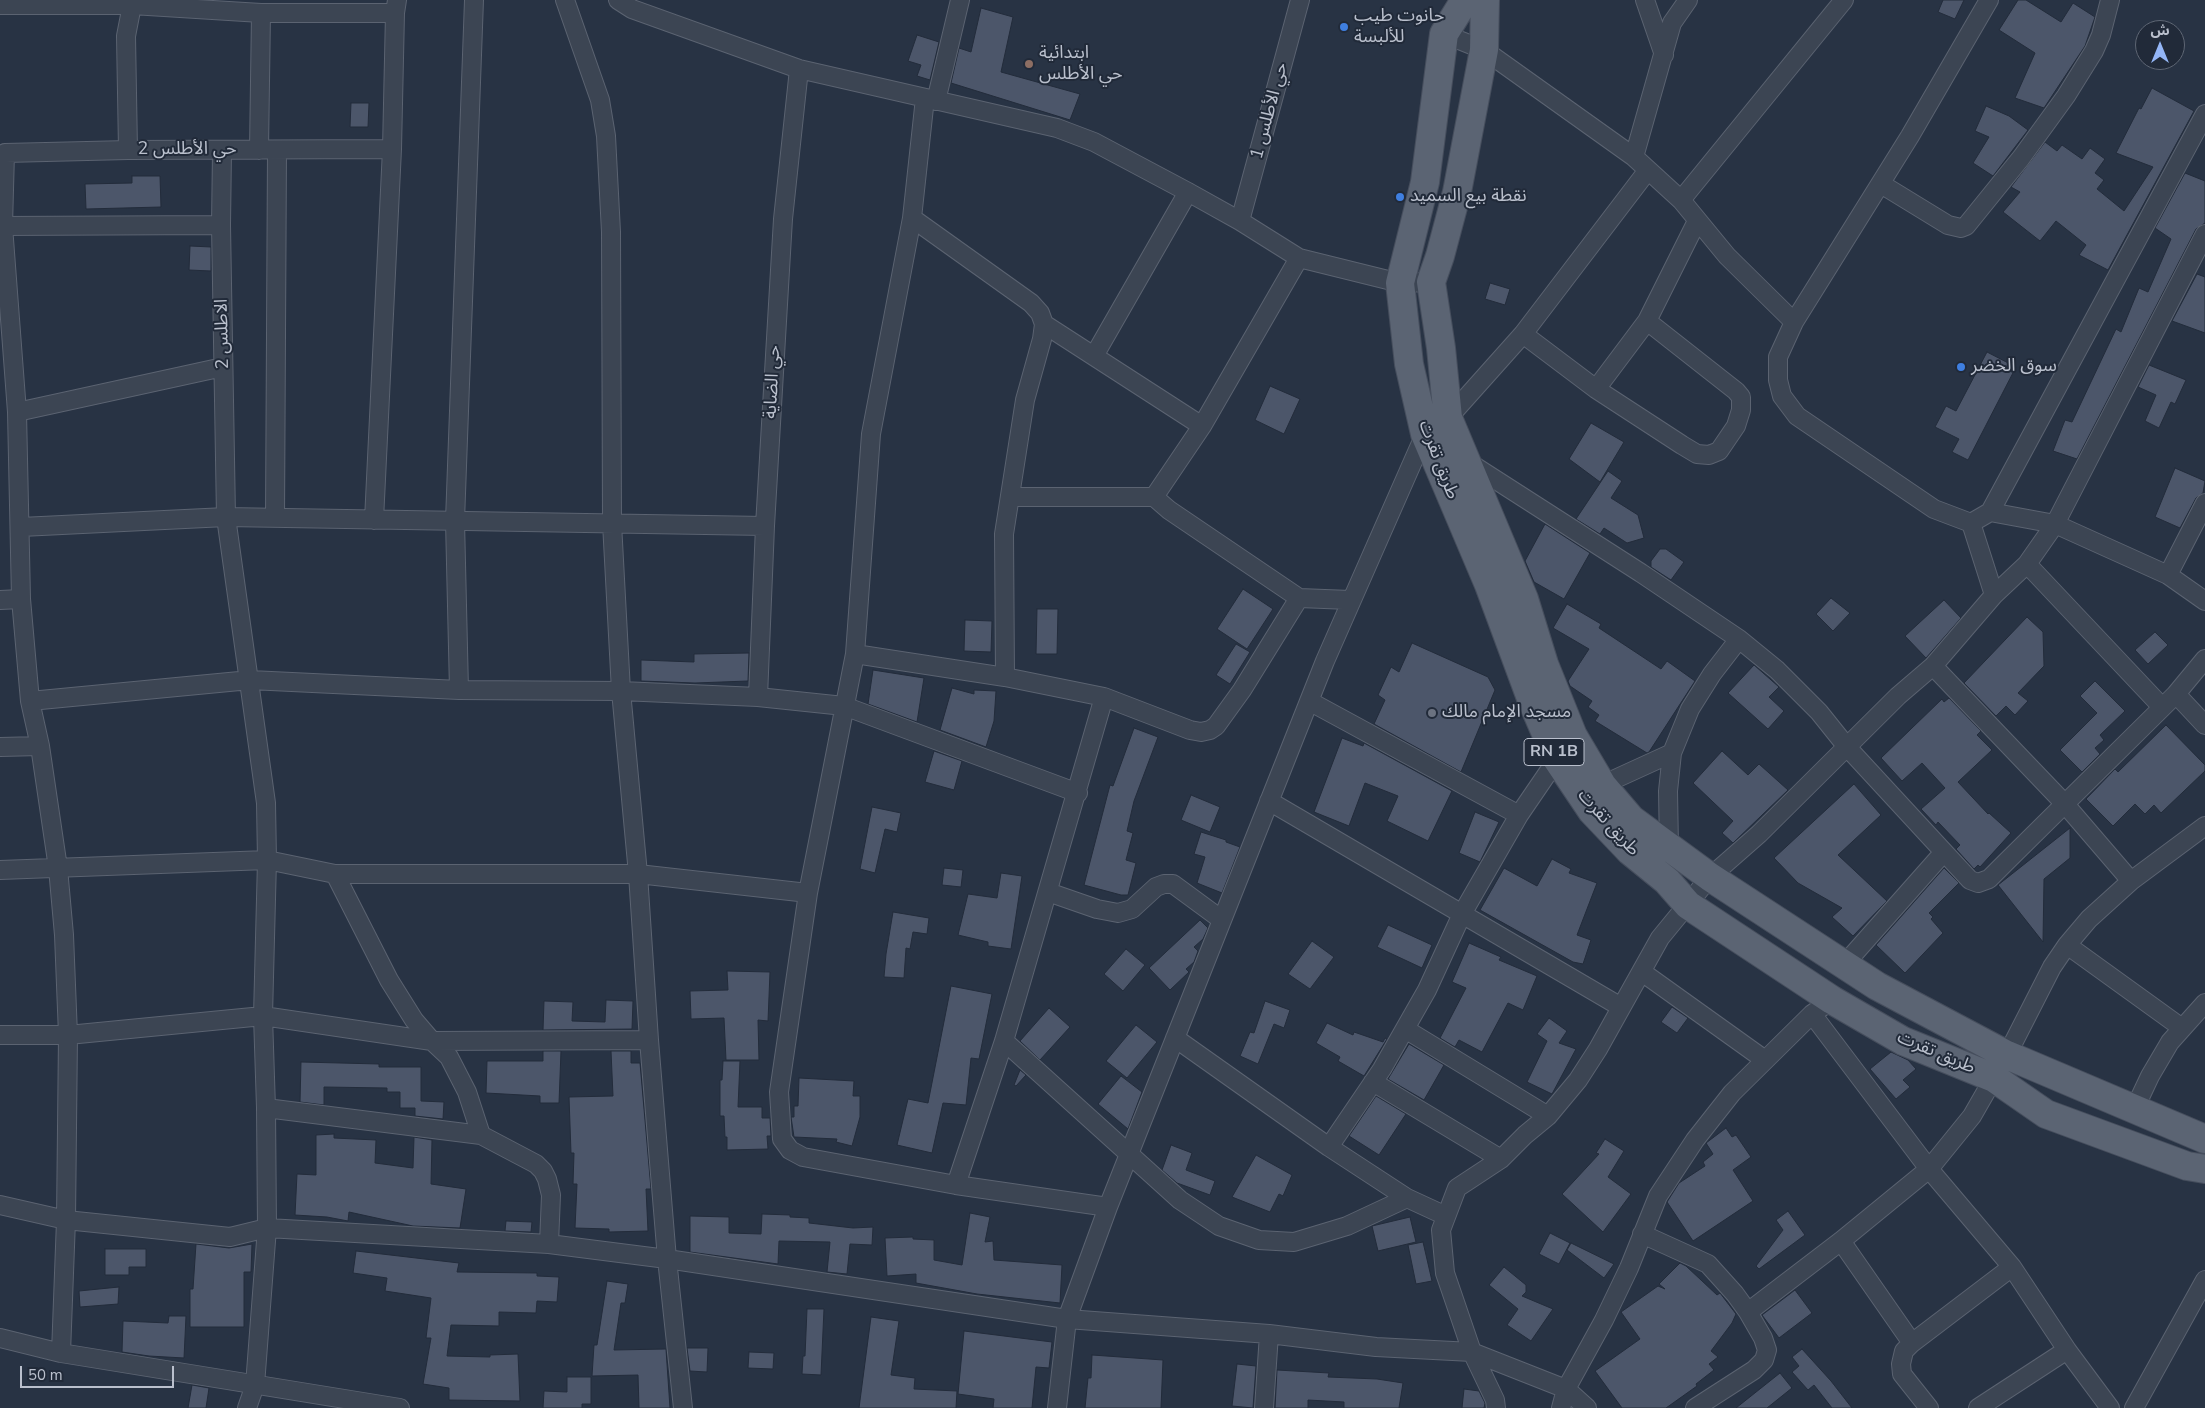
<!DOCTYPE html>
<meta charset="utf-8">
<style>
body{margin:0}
#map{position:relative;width:2205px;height:1408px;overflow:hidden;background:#283344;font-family:"Nunito Sans","Noto Sans Arabic",sans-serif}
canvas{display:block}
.north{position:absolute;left:2135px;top:20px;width:50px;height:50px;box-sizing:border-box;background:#212a39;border:1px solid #5e6674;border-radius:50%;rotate:0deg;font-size:14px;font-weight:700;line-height:20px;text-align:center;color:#bac0cd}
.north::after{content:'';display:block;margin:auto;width:18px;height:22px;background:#94b6f7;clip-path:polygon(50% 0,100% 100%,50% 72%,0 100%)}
.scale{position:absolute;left:20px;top:1366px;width:154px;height:22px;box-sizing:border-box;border:2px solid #bac0cd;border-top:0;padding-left:6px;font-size:15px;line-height:18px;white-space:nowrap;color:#bac0cd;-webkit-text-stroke:4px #212a39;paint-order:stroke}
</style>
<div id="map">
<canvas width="2205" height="1408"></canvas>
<div class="north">ش</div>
<div class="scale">50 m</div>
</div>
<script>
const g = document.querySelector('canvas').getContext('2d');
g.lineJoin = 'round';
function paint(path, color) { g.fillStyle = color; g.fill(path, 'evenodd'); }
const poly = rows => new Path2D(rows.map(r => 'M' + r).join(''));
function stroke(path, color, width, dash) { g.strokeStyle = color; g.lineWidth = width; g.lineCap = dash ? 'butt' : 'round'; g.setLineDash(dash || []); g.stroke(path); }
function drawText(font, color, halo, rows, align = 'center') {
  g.font = font + ' "Nunito Sans","Noto Sans Arabic",sans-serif'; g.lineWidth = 4; g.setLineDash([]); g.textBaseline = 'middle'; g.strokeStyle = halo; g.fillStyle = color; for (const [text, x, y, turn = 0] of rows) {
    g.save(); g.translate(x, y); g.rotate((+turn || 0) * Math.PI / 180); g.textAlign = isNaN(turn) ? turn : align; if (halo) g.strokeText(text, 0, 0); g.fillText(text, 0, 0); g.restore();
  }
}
const building = poly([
 [1943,0,1964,0,1955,19,1938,12,1943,0],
 [2018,0,2026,0,2061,22,2073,3,2095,17,2085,46,2044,108,2015,98,2035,53,1999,30,2018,0],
 [981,8,1013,17,1001,72,1080,94,1070,120,951,83,959,48,971,52,981,8],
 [917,35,939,42,930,80,917,76,921,65,908,61,917,35],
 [2152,88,2194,111,2108,270,2079,255,2086,245,2056,221,2040,241,2003,212,2020,192,2011,187,2045,142,2057,151,2062,145,2082,159,2090,148,2105,159,2095,173,2104,180,2097,189,2124,211,2153,167,2116,153,2139,108,2141,109,2152,88],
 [351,103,369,103,368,127,350,127,351,103],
 [1986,106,2009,116,2028,130,1993,176,1973,163,1989,137,1975,131,1986,106],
 [2185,173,2205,181,2205,223,2196,229,2077,459,2053,451,2065,420,2072,422,2116,329,2121,332,2139,288,2148,292,2171,239,2155,228,2185,173],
 [132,176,160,176,161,207,86,209,85,184,132,183,132,176],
 [190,246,211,247,211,271,189,270,190,246],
 [2197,274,2205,277,2205,333,2172,321,2197,274],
 [1490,283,1510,289,1505,305,1485,299,1490,283],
 [1987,352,2016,367,1968,460,1952,452,1959,439,1935,427,1946,406,1956,411,1987,352],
 [2149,365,2186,380,2175,404,2171,402,2159,428,2145,421,2156,395,2138,387,2149,365],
 [1270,386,1300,399,1284,434,1255,420,1270,386],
 [1591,423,1624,442,1600,482,1569,459,1591,423],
 [2175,468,2205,481,2203,493,2196,498,2180,528,2155,517,2175,468],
 [1608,471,1622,481,1611,498,1638,515,1644,538,1627,543,1604,528,1600,534,1576,519,1608,471],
 [1545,524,1590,553,1564,599,1534,582,1525,561,1545,524],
 [1660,549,1666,549,1684,562,1671,580,1651,567,1651,561,1660,549],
 [1243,589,1273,609,1247,649,1217,629,1243,589],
 [1831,598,1850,613,1833,631,1816,614,1831,598],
 [1944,600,1961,618,1926,658,1905,636,1944,600],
 [1567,604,1601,624,1599,628,1661,669,1667,661,1695,681,1649,752,1647,753,1595,721,1599,715,1588,707,1592,701,1570,686,1568,681,1589,649,1553,628,1567,604],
 [1037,609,1058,609,1057,654,1036,654,1037,609],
 [2027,617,2043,632,2044,666,2018,693,2028,701,2015,715,2006,706,1996,716,1964,683,2027,617],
 [965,620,992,621,991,652,964,651,965,620],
 [2155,632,2168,645,2148,664,2135,650,2155,632],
 [1412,643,1488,677,1495,690,1461,772,1374,724,1385,700,1378,695,1391,667,1399,672,1412,643],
 [1236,644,1250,652,1230,684,1216,675,1236,644],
 [749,653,748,681,695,683,641,681,641,660,694,662,694,654,749,653],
 [1754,665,1779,687,1769,697,1784,711,1768,729,1728,693,1754,665],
 [873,670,924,678,917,722,868,704,873,670],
 [2095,681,2125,711,2100,735,2104,740,2095,748,2100,754,2082,772,2060,750,2097,713,2080,696,2095,681],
 [952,688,974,694,974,690,996,691,994,721,986,747,940,730,952,688],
 [1949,698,1981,731,1977,735,1992,750,1958,782,1988,814,1989,813,2011,833,1980,867,1978,865,1974,869,1956,849,1960,845,1938,822,1936,825,1921,809,1945,788,1922,763,1902,781,1881,758,1942,699,1944,702,1949,698],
 [2166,725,2205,765,2205,771,2161,813,2154,805,2145,814,2135,804,2113,826,2086,799,2115,769,2118,772,2166,725],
 [1134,728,1158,737,1134,801,1127,831,1133,833,1126,860,1136,863,1128,895,1121,895,1084,885,1110,785,1113,786,1134,728],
 [1342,738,1363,746,1364,743,1452,791,1428,841,1387,821,1398,796,1365,783,1349,826,1314,812,1342,738],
 [934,751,962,761,954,790,925,782,934,751],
 [1722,751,1748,775,1759,764,1788,790,1733,843,1722,833,1733,821,1693,783,1722,751],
 [1854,784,1881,815,1838,855,1887,901,1853,936,1832,917,1842,908,1798,883,1774,858,1854,784],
 [1191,795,1220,807,1210,832,1181,820,1191,795],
 [872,807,901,813,897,832,885,829,875,873,860,869,872,807],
 [1475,812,1499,822,1480,862,1459,853,1475,812],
 [2070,828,2070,858,2044,879,2043,942,1998,885,2070,828],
 [1201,832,1226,840,1226,842,1240,847,1222,893,1197,883,1205,857,1194,854,1201,832],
 [1552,859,1571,869,1569,873,1597,883,1577,935,1591,940,1583,964,1573,962,1480,910,1504,868,1537,886,1552,859],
 [944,868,963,870,961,887,942,885,944,868],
 [1944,868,1959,883,1929,913,1933,917,1931,919,1943,933,1905,973,1876,945,1944,868],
 [1001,873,1022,876,1011,949,988,946,988,942,958,935,968,894,997,898,1001,873],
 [893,912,929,918,927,934,913,932,910,949,906,948,904,978,884,977,886,954,893,912],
 [1200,920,1208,928,1203,939,1194,947,1198,951,1194,962,1186,969,1189,972,1170,990,1149,968,1200,920],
 [1388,925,1432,945,1422,968,1377,947,1388,925],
 [1312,941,1334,957,1310,989,1288,974,1312,941],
 [1469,943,1501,957,1499,960,1537,976,1523,1010,1508,1003,1482,1052,1459,1040,1455,1047,1440,1038,1466,988,1452,982,1469,943],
 [1126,949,1145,965,1123,991,1104,974,1126,949],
 [727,971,770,972,768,1021,758,1020,759,1060,726,1060,724,1018,691,1019,690,991,728,990,727,971],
 [951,986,992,994,979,1059,971,1058,966,1105,943,1103,932,1153,897,1145,908,1099,928,1103,951,986],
 [606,1000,633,1001,632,1029,543,1030,544,1001,573,1002,572,1021,605,1022,606,1000],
 [1265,1001,1290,1010,1284,1028,1274,1024,1258,1064,1240,1056,1250,1032,1254,1033,1265,1001],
 [1672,1007,1688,1018,1677,1033,1661,1022,1672,1007],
 [1049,1008,1070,1027,1040,1060,1020,1041,1049,1008],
 [1549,1018,1567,1031,1559,1043,1576,1049,1552,1094,1527,1082,1547,1041,1537,1034,1549,1018],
 [1327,1023,1353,1035,1354,1032,1383,1042,1385,1038,1387,1039,1364,1076,1338,1061,1340,1057,1316,1043,1327,1023],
 [1136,1025,1157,1042,1127,1078,1106,1061,1136,1025],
 [1409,1044,1444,1065,1424,1100,1388,1079,1409,1044],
 [543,1051,561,1051,559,1103,540,1103,540,1096,486,1093,487,1061,543,1061,543,1051],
 [611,1051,631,1051,631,1063,640,1063,651,1189,646,1189,648,1231,609,1232,609,1229,575,1228,577,1184,573,1184,574,1153,571,1153,569,1097,613,1096,611,1051],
 [1891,1052,1908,1060,1916,1069,1903,1080,1910,1087,1896,1099,1870,1069,1891,1052],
 [723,1061,740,1061,738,1107,762,1107,762,1118,770,1118,771,1136,767,1136,768,1149,727,1150,727,1137,725,1137,724,1116,720,1116,720,1080,722,1080,723,1061],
 [301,1062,379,1064,379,1067,421,1067,421,1101,444,1102,443,1119,415,1116,415,1108,400,1108,400,1092,387,1092,387,1088,324,1087,324,1105,300,1102,301,1062],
 [1020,1070,1026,1075,1016,1086,1014,1085,1020,1070],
 [1121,1076,1142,1092,1128,1129,1098,1104,1121,1076],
 [799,1078,854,1081,853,1096,860,1096,860,1117,852,1146,836,1142,837,1139,794,1137,791,1117,794,1117,794,1106,798,1106,799,1078],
 [1376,1096,1406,1114,1379,1155,1349,1136,1376,1096],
 [1726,1128,1732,1137,1736,1135,1751,1157,1733,1170,1753,1201,1693,1241,1667,1202,1679,1183,1705,1166,1703,1162,1713,1154,1706,1143,1726,1128],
 [334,1134,334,1138,376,1140,375,1163,413,1168,414,1137,432,1140,431,1184,466,1189,460,1228,413,1226,349,1212,348,1221,327,1217,295,1215,297,1174,316,1175,316,1135,334,1134],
 [1605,1139,1624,1151,1608,1177,1631,1194,1603,1232,1562,1194,1599,1154,1596,1153,1605,1139],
 [1171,1145,1192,1153,1186,1170,1215,1181,1210,1195,1177,1183,1162,1170,1171,1145],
 [1256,1155,1292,1175,1283,1196,1279,1194,1270,1212,1232,1197,1256,1155],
 [1788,1211,1805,1235,1759,1269,1756,1266,1783,1230,1776,1220,1788,1211],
 [970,1213,990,1217,985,1242,993,1241,994,1260,1062,1265,1060,1303,977,1294,916,1283,916,1274,887,1276,885,1238,913,1237,913,1239,934,1240,934,1260,962,1265,970,1213],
 [762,1214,790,1215,790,1217,809,1218,809,1223,853,1228,873,1227,872,1245,850,1244,847,1274,827,1272,830,1242,779,1241,778,1264,690,1252,690,1216,729,1217,729,1233,761,1234,762,1214],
 [1410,1217,1416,1242,1378,1251,1372,1226,1410,1217],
 [506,1221,532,1222,531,1232,505,1231,506,1221],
 [1550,1233,1570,1243,1559,1264,1539,1254,1550,1233],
 [1423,1242,1432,1281,1416,1284,1408,1245,1423,1242],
 [1571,1243,1614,1264,1604,1278,1567,1250,1571,1243],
 [196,1244,229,1248,252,1244,251,1272,244,1272,244,1327,190,1327,190,1289,193,1289,196,1244],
 [105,1249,146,1249,146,1267,129,1267,129,1275,105,1275,105,1249],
 [356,1251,459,1263,457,1272,537,1273,537,1276,559,1277,557,1302,537,1301,536,1313,499,1312,499,1326,451,1325,447,1356,490,1357,490,1355,518,1354,520,1401,449,1400,449,1388,423,1384,431,1338,426,1338,431,1298,385,1291,387,1278,353,1273,356,1251],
 [1680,1263,1686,1266,1717,1295,1720,1293,1736,1314,1732,1323,1711,1351,1718,1357,1709,1364,1714,1370,1696,1384,1697,1386,1666,1408,1622,1408,1595,1371,1640,1339,1621,1312,1658,1286,1665,1289,1659,1284,1680,1263],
 [1504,1267,1526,1285,1526,1292,1522,1296,1553,1309,1531,1341,1507,1325,1518,1309,1489,1285,1504,1267],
 [607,1281,628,1284,625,1303,621,1303,614,1350,666,1349,670,1408,639,1408,638,1375,592,1376,594,1345,597,1345,607,1281],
 [119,1287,118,1304,80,1307,79,1291,119,1287],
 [1795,1290,1812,1313,1779,1338,1762,1315,1795,1290],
 [807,1309,824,1309,821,1375,802,1374,803,1356,805,1356,807,1309],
 [169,1316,186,1316,184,1358,149,1356,122,1352,123,1321,168,1323,169,1316],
 [871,1317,899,1321,891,1375,915,1378,914,1389,957,1391,956,1408,859,1408,871,1317],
 [964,1331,1052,1342,1049,1368,1036,1367,1032,1408,993,1408,994,1399,958,1394,964,1331],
 [687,1348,708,1348,707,1372,690,1371,687,1348],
 [1802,1349,1831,1381,1852,1408,1832,1408,1814,1385,1808,1390,1792,1372,1799,1366,1792,1357,1802,1349],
 [749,1352,774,1353,773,1369,748,1368,749,1352],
 [1092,1355,1163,1360,1161,1408,1085,1408,1088,1378,1091,1378,1092,1355],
 [1237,1364,1256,1366,1253,1408,1232,1406,1237,1364],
 [1277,1370,1329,1373,1328,1377,1377,1379,1403,1383,1399,1408,1344,1408,1344,1402,1308,1400,1308,1408,1275,1408,1277,1370],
 [1780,1373,1792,1388,1767,1408,1736,1408,1780,1373],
 [567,1377,591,1377,591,1404,582,1404,582,1408,543,1408,544,1391,567,1392,567,1377],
 [192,1385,209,1388,206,1408,188,1408,192,1385],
 [1464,1389,1479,1391,1485,1403,1484,1408,1462,1408,1464,1389]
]);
const street = poly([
 [133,0,126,36,128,150,392,149],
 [565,0,600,100,606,136,611,232,612,523,621,691,638,874,649,1040,667,1259,683,1408],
 [618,0,632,9,799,69,1057,128,1094,142,1188,192,1240,221,1299,258,1400,283,1431,282],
 [1645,0,1664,55],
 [1989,0,1910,136,1794,322,1778,357,1778,380,1782,396,1797,416,1934,509,1971,523,1990,512,2055,524,2168,575,2205,601],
 [0,5,132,5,261,13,395,13],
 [1444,34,1484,50,1634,157,1681,200,1727,256,1794,322],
 [925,98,912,218,871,434,855,654,808,893,779,1092,782,1139,790,1150,803,1157,956,1185,1108,1207],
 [936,101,960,0],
 [259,150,261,13],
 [222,151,221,225,226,517,266,803,267,860,263,1016,266,1108,267,1228,549,1244,667,1259,1067,1319,1269,1334,1376,1347,1472,1352,1445,1273,1441,1230,1457,1188,1501,1159,1525,1135,1548,1116,1578,1080,1598,1049,1660,938,1710,877,1759,834,1898,696,1933,666,1994,595,2027,564,2055,524,2205,234],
 [1634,157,1672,23,1688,0],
 [1881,184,1948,225,1961,228,1966,226,2021,158,2066,96,2094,51,2101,35,2110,0],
 [1681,200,1844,0],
 [912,218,1031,303,1040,313,1044,324,1042,339,1025,400,1004,534,1005,677],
 [1240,221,1300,0],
 [0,226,221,225],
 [1299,258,1202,426,1154,497,1169,510,1299,598,1350,600],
 [1044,324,1202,426],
 [1523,334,1596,389,1682,445,1697,454,1709,455,1719,451,1736,426,1741,410,1741,397,1736,391,1647,321,1697,221],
 [1094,356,1188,192],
 [1596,389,1647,321],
 [17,412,223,367],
 [1468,462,1641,573,1739,639,1777,670,1819,712,1847,747,1944,852,1970,880,1978,883,1989,879,2005,863,2176,694],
 [1010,497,1154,497],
 [1990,512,2205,114],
 [275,518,277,150],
 [374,520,392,149,395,13,397,0],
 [1971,523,1994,595],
 [21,527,226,517,765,526],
 [2027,564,2162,707],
 [2168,575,2205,503],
 [0,600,21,599],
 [855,654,1005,677,1104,697],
 [2205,659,2176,694,2205,725],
 [1933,666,2064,803,2131,881],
 [459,690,455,521,474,0],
 [758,697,765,526,783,219,799,69],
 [30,701,250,680,459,690,621,691,758,697,844,706,1078,793],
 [1309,701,1519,815],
 [0,747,40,746],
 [1602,785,1672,753],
 [1269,801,1621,1007],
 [1669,847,1668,791,1672,753,1690,709,1712,674,1739,639],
 [0,870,267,860,335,874,638,874,808,893],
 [335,874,389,980,414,1020,432,1041,449,1057,467,1092,481,1135,536,1164,543,1171,547,1179,551,1195,549,1244],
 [1048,892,1097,909,1118,913,1132,909,1156,887,1164,884,1173,884,1222,920],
 [2067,945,2182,1028],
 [1843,966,1944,852],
 [1642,972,1765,1060],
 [1405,1029,1548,1116],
 [0,1035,68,1035,263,1016,432,1041,649,1040],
 [1175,1038,1329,1147,1407,1198,1446,1216],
 [1004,1041,1180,1200,1219,1226,1259,1240,1294,1242,1347,1226,1407,1198],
 [1373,1082,1501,1159],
 [266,1108,481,1135],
 [2134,1110,2150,1076,2170,1042,2205,1003],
 [1329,1147,1382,1069,1427,990,1462,914,1519,815,1562,752],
 [956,1185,1004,1041,1104,697,1190,730,1201,732,1210,730,1216,726,1242,690,1299,598],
 [0,1205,66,1220,230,1237,267,1228,255,1385,247,1408],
 [1642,1234,1708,1264,1735,1294,1748,1312,1841,1241,1929,1169,1812,1014],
 [1841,1241,1912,1343,1904,1351,1901,1364,1902,1374,1929,1408],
 [0,1338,61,1353,400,1408],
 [1912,1343,2012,1267],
 [61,1353,66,1220,68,1035,64,935,58,868,40,746,30,701,21,599,17,412,3,226,5,153,128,150],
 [1057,1408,1067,1319,1108,1207,1325,661,1425,434,1448,418,1523,334,1648,170],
 [1264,1408,1269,1334],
 [1496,1408,1495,1400,1472,1352,1566,1389,1604,1320,1629,1268,1658,1196,1695,1140,1732,1093,1812,1014,1832,1000],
 [1561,1408,1566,1389,1587,1408],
 [1695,1408,1754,1370,1764,1360,1767,1350,1763,1338,1748,1312],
 [1978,1408,2067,1350],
 [2110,1408,2067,1350,2012,1267,1929,1169,1972,1116,2007,1055,2052,967,2067,945,2089,919,2131,881,2205,826],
 [2134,1408,2205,1280]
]);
const primary = poly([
 [1465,0,1444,34,1425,182,1400,283,1409,364,1425,434,1489,585,1532,701,1557,759,1592,811,1630,851,1667,881,1688,905,1832,1000,1903,1041,1994,1078,2046,1114,2187,1166,2205,1169],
 [1485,0,1484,50,1457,192,1440,256,1431,282,1441,348,1448,418,1524,599,1544,664,1573,736,1602,785,1631,819,1669,847,1710,877,1877,986,2007,1055,2205,1139]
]);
const markers = [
 [1344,27,5,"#3f7fe0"],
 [1029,64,5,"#8d6e63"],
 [1400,197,5,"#3f7fe0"],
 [1961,367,5,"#3f7fe0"],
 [1432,713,5,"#6b7280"]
];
const shields = [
 [1554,752,60]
];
const shieldNames = [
 ["RN 1B",1554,752]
];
const poiNames = [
 ["حانوت طيب",1354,17],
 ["للألبسة",1354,38],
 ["ابتدائية",1039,54],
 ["حي الأطلس",1039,75],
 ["نقطة بيع السميد",1410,197],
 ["سوق الخضر",1971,367],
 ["مسجد الإمام مالك",1442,713]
];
const streetNames = [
 ["حي الأطلس 1",1270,111,-75],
 ["حي الأطلس 2",187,150],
 ["الاطلس 2",223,334,-91],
 ["حي الضاية",773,382,-87],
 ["طريق تقرت",1438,460,69],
 ["طريق تقرت",1608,823,48],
 ["طريق تقرت",1936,1053,23]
];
paint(building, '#4c566a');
stroke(building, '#232c3b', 1);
stroke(street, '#5b6371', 20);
stroke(primary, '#464e5d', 30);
stroke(street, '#3c4553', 18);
stroke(primary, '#5b6473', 28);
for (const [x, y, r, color] of markers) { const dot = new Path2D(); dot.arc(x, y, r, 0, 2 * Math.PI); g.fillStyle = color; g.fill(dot); stroke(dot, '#212a39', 2); }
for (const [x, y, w] of shields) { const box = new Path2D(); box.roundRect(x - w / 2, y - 13.5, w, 27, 4); g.fillStyle = '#212a39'; g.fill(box); stroke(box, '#bac0cd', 1); }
drawText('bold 16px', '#bac0cd', null, shieldNames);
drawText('18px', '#bac0cd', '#212a39', poiNames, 'left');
drawText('18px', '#bac0cd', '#212a39', streetNames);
</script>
